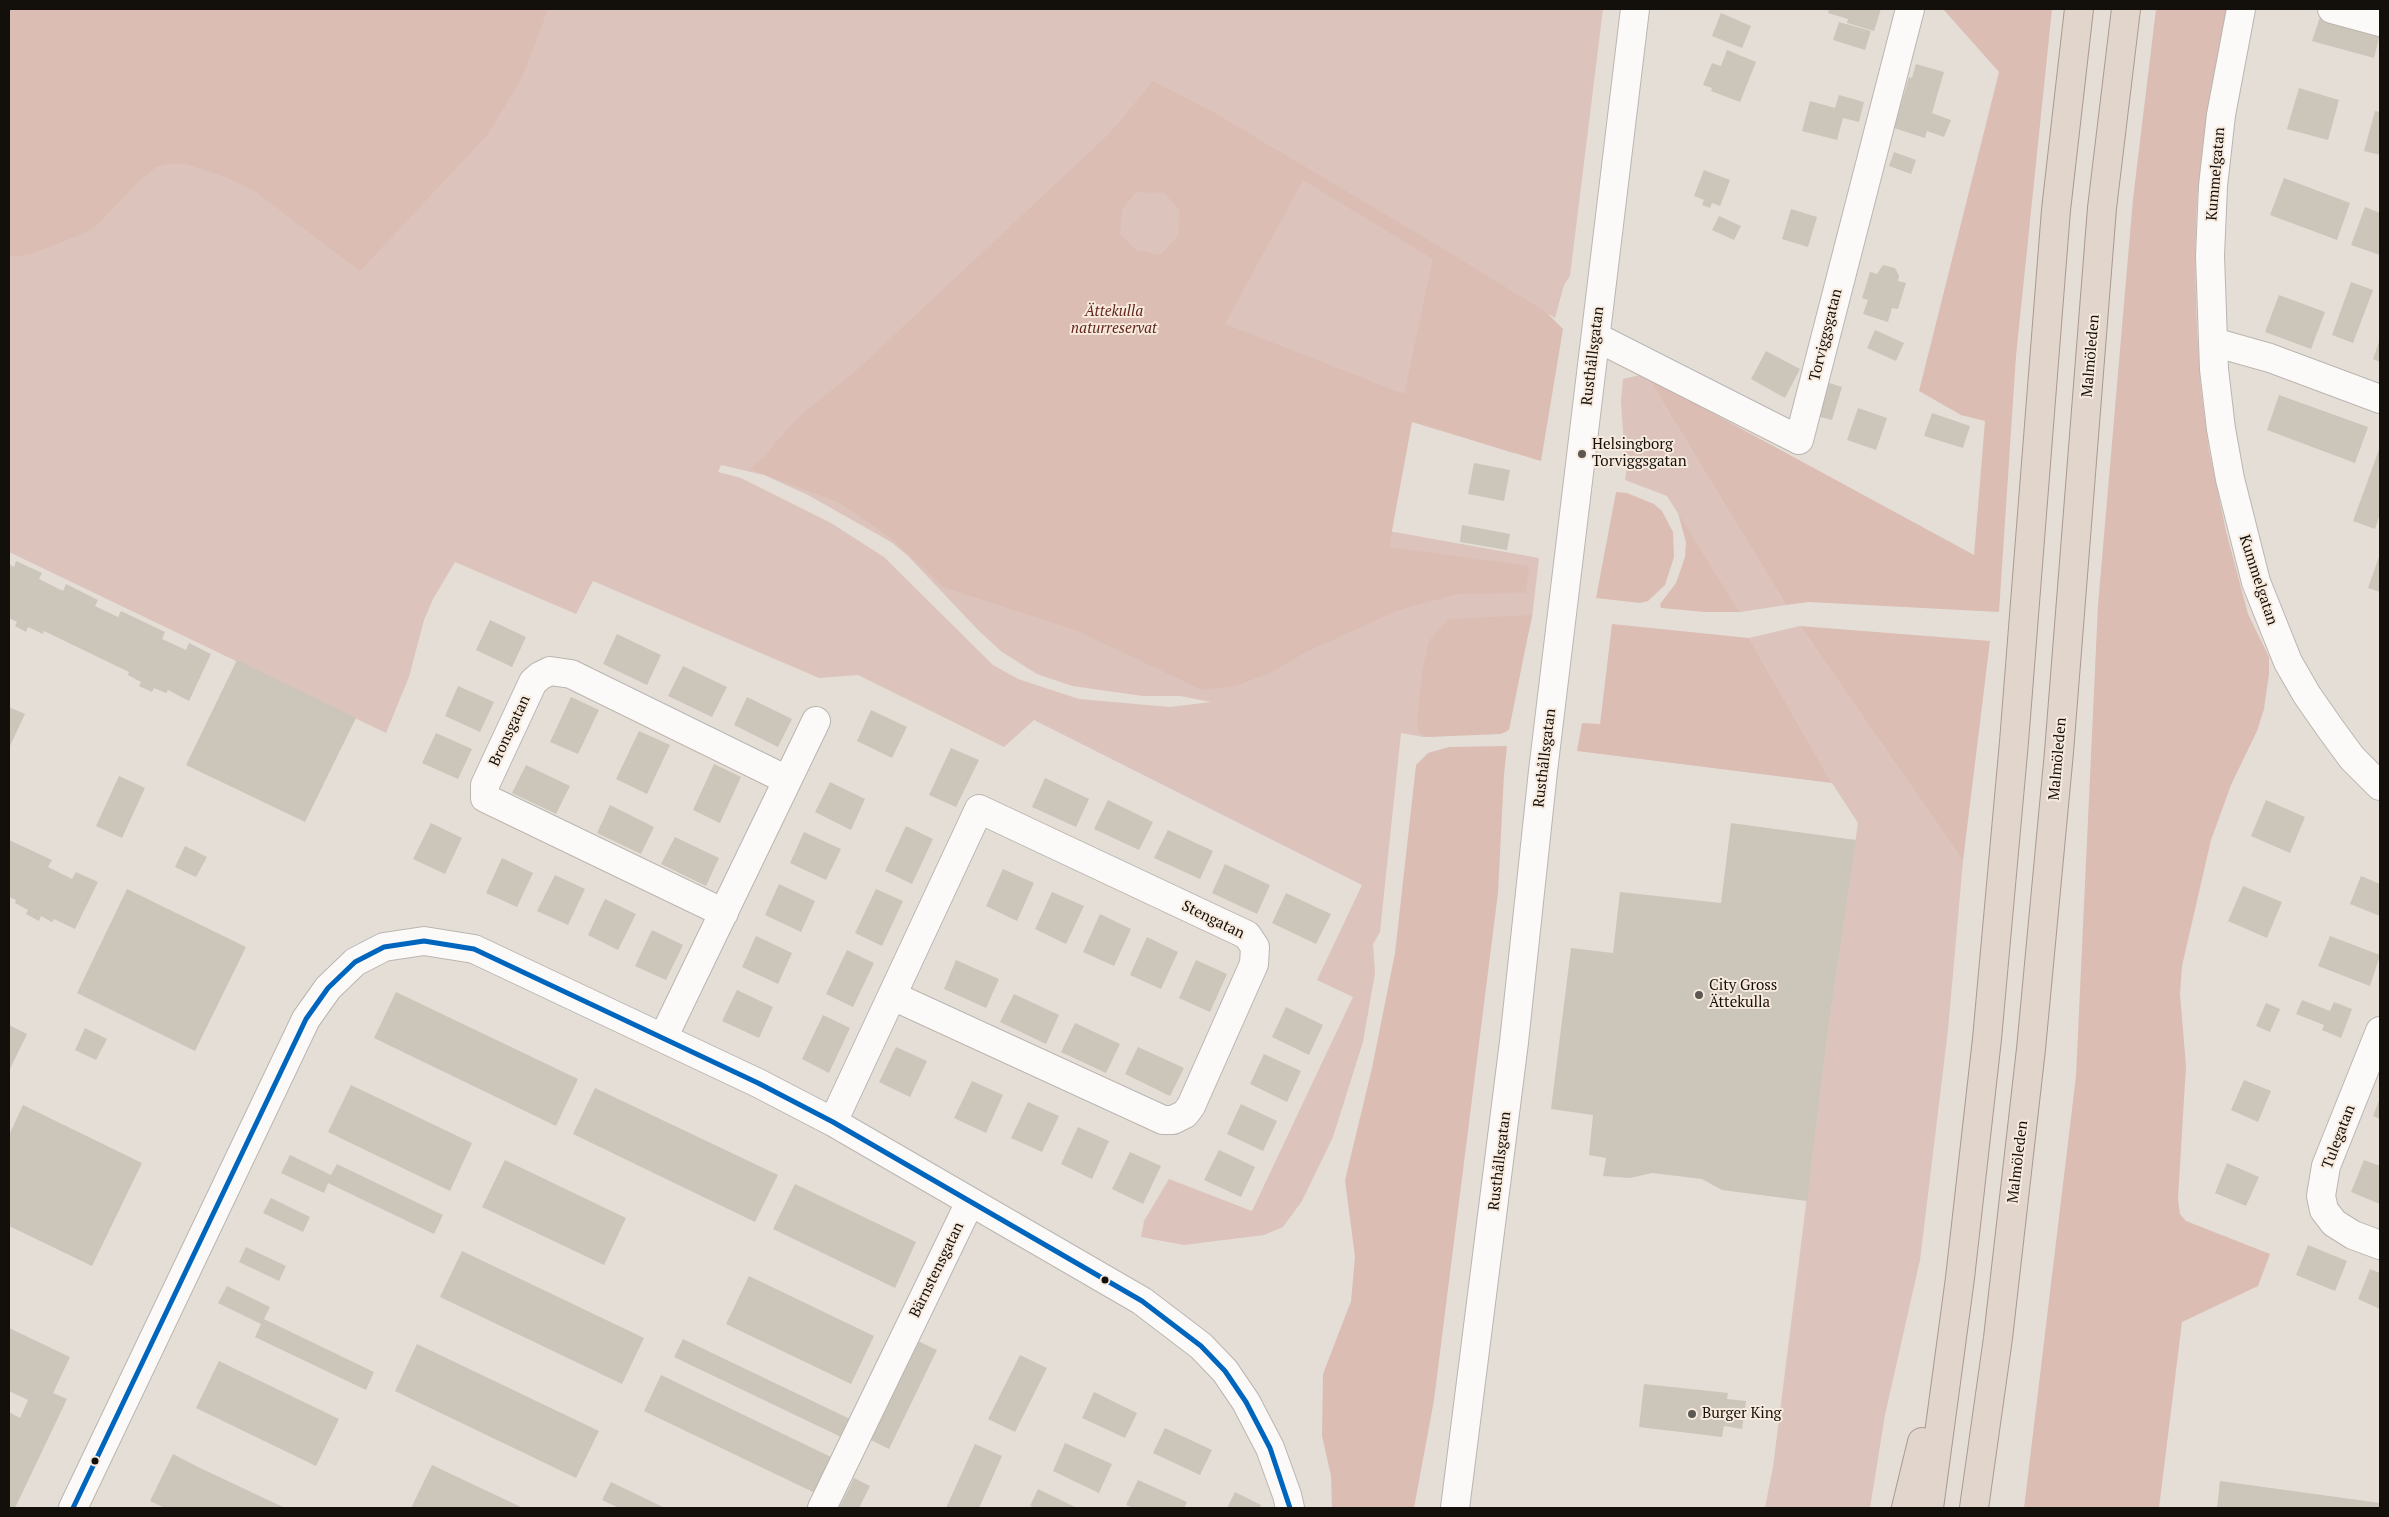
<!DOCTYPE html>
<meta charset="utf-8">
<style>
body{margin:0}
#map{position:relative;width:2389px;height:1517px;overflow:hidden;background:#e5ded7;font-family:"PT Serif",serif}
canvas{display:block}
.frame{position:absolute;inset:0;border:10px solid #130f0b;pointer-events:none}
</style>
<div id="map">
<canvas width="2389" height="1517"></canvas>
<div class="frame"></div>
</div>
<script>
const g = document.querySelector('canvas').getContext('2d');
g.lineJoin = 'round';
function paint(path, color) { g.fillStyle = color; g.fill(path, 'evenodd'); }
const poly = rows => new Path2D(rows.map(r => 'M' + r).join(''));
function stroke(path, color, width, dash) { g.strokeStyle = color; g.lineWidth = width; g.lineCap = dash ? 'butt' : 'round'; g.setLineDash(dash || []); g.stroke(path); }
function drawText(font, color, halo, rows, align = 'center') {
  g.font = font + ' "PT Serif",serif'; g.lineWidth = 4; g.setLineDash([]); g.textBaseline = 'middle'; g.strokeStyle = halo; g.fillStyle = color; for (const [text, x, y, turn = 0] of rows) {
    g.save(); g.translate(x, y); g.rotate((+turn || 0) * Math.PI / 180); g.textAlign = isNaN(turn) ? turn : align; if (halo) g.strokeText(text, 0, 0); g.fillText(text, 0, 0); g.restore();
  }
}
const green = poly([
 [9,9,1603,9,1570,276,1564,285,1555,318,1530,303,1513,453,1411,420,1389,531,1539,558,1532,618,1506,732,1424,737,1401,733,1380,932,1373,944,1375,973,1363,1042,1333,1137,1302,1201,1283,1227,1264,1235,1184,1245,1141,1237,1144,1221,1169,1179,1252,1211,1353,997,1317,980,1362,885,1034,720,1004,747,858,675,819,678,593,581,576,614,455,562,433,599,424,620,409,677,386,733,9,552],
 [721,465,764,475,808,495,891,542,908,556,979,631,1002,652,1037,674,1072,686,1143,696,1180,696,1211,702,1170,707,1079,699,1018,679,993,665,884,557,831,523,741,478,718,472],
 [1640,375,1648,378,1786,605,1740,612,1667,496,1625,480,1629,455,1625,453,1624,447,1621,401,1623,379],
 [1800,626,1963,861,1948,1030,1920,1260,1885,1415,1870,1508,1765,1508,1773,1467,1827,1038,1858,823,1832,783,1749,638]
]);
const forest = poly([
 [9,9,548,9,522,78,487,135,360,271,256,192,225,177,185,164,169,164,156,167,138,182,96,226,85,233,31,254,9,257],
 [1943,9,2052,9,2016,356,1999,612,1809,602,1786,605,1648,378,1974,555,1985,421,1961,415,1919,391,1999,72],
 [2156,9,2228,9,2203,146,2197,200,2195,260,2197,329,2201,390,2209,450,2226,531,2248,614,2269,657,2269,674,2264,709,2257,731,2231,785,2211,840,2182,966,2180,994,2186,1066,2178,1199,2180,1214,2186,1221,2270,1254,2258,1286,2182,1322,2159,1508,2024,1508,2076,1076,2098,605,2133,199],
 [1153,81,1213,112,1440,247,1546,312,1563,329,1541,461,1412,422,1389,547,1529,566,1526,593,1457,594,1396,611,1306,652,1270,673,1235,686,1202,690,1078,631,943,587,892,539,840,503,750,469,767,454,787,429,807,410,858,369,1110,133],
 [1303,180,1433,259,1404,394,1225,324],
 [1136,192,1164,193,1180,210,1178,236,1160,255,1136,250,1120,234,1122,210],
 [1616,492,1627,493,1654,504,1662,511,1673,532,1674,557,1665,585,1648,601,1640,603,1596,598],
 [1678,513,1740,612,1705,612,1661,608,1660,604,1676,583,1685,557,1686,542],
 [1532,615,1509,730,1501,734,1428,737,1421,734,1417,727,1422,671,1429,641,1438,630,1449,619],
 [1612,624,1749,638,1832,783,1577,751,1582,723,1600,724],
 [1800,626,1990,641,1963,861],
 [1507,746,1504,775,1498,893,1434,1400,1414,1508,1332,1508,1331,1476,1322,1436,1323,1374,1351,1301,1355,1257,1345,1180,1372,1068,1395,953,1416,765,1428,753,1449,747]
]);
const building = poly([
 [1829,9,1881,9,1874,31,1847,23,1848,19,1828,13],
 [1721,13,1751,26,1742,48,1712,36],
 [2320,17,2380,34,2374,58,2312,41],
 [1839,22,1871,31,1865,50,1833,40],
 [1727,50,1756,62,1740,102,1711,91,1712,88,1703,85,1712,63,1721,66],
 [1916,64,1944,72,1932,113,1951,120,1944,137,1927,131,1925,138,1894,128,1909,77,1912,78],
 [2299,88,2339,100,2328,140,2287,129],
 [1839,95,1864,102,1859,122,1843,118,1837,140,1802,131,1810,101,1835,108],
 [2375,111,2380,112,2380,155,2364,151],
 [1894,152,1916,160,1911,174,1889,166],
 [1704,170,1730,180,1720,206,1712,203,1710,208,1702,205,1704,200,1694,196],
 [2284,178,2350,203,2337,240,2270,215],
 [2365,207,2380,213,2380,255,2351,245],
 [1791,209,1817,217,1808,247,1782,239],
 [1719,216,1741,226,1734,240,1712,230],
 [1883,265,1895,268,1899,276,1898,281,1906,283,1898,309,1892,308,1888,322,1863,314,1868,300,1862,298,1870,272,1877,274],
 [2351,282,2373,290,2353,343,2332,335],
 [2279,295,2325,312,2311,349,2265,332],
 [1875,330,1904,343,1896,361,1867,348],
 [2380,339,2380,362,2373,359],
 [1766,351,1800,369,1785,398,1751,379],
 [1823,381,1842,387,1832,420,1813,415],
 [2279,395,2368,427,2355,463,2267,430],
 [1858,408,1887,418,1876,450,1847,440],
 [1932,413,1970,426,1963,448,1924,436],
 [2380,447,2380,514,2375,529,2353,521],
 [1474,463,1510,470,1504,501,1468,494],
 [1462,525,1510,534,1507,550,1460,542],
 [2380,554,2380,592,2368,588],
 [16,561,42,573,39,579,63,591,66,584,98,600,95,606,118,617,121,611,165,632,162,639,186,650,189,643,211,654,189,701,168,690,166,693,154,688,152,692,139,686,141,682,128,675,129,672,44,631,43,634,28,627,26,632,15,626,17,622,9,618,9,564,14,567],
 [490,620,526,637,512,667,476,650],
 [617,634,661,655,647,685,603,664],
 [237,660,356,718,305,822,186,765],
 [683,666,727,687,712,717,668,696],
 [458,686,494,702,480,732,445,716],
 [571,697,599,710,578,754,550,742],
 [747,697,792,719,778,747,734,725],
 [9,707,25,714,9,748],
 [871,710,907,727,892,758,857,741],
 [639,731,670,745,647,794,616,779],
 [436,733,472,749,458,779,422,763],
 [951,748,979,760,956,807,929,795],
 [714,764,741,777,720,823,693,810],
 [526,765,570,786,556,814,512,793],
 [119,776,145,788,122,838,96,826],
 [1045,778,1089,799,1076,827,1032,807],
 [830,782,865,799,851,830,815,812],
 [1108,800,1153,822,1139,850,1094,829],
 [2266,800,2305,817,2290,853,2251,836],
 [610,805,654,827,641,854,597,833],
 [431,823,462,838,445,874,413,859],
 [1731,823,1856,840,1827,1038,1807,1201,1722,1190,1702,1179,1652,1173,1630,1178,1603,1176,1606,1158,1589,1155,1593,1115,1551,1109,1571,948,1613,953,1620,892,1721,903],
 [906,826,933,839,912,884,885,871],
 [1168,830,1213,851,1200,879,1154,858],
 [804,832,841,849,826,880,790,863],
 [675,837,719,858,706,886,661,864],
 [9,840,52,860,48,867,72,879,76,872,98,882,75,929,54,919,52,922,41,916,39,921,26,914,28,910,15,903,16,900,9,897],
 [185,846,207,857,196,877,175,867],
 [502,858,533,873,517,907,486,893],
 [1225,864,1270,885,1257,914,1212,893],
 [1003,869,1034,883,1017,921,986,906],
 [555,875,585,889,568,925,537,911],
 [2361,876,2380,884,2380,916,2350,904],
 [779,884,815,901,801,932,765,915],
 [2243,886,2282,902,2267,938,2228,921],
 [127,889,246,947,195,1051,77,993],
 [876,889,903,901,882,946,855,933],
 [1052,892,1084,906,1066,944,1035,929],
 [1286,893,1331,914,1316,944,1272,923],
 [605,899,636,914,618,950,588,935],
 [1100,914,1131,929,1114,966,1083,952],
 [652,930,683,945,666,980,635,966],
 [756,936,792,953,778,984,742,967],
 [2330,936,2380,955,2370,986,2318,966],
 [1147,937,1178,952,1161,989,1130,975],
 [847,950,874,963,853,1007,826,994],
 [956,960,999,979,986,1008,944,989],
 [1196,960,1227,974,1210,1012,1179,998],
 [737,990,773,1007,759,1038,722,1021],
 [396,992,578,1079,556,1126,374,1038],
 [1014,994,1059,1015,1046,1044,1000,1022],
 [2302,1000,2330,1011,2334,1002,2352,1009,2341,1038,2322,1030,2324,1025,2296,1014],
 [2266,1003,2280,1009,2270,1032,2256,1026],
 [1286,1007,1323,1025,1309,1055,1272,1037],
 [823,1015,850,1028,829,1073,802,1059],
 [1075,1023,1120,1044,1106,1073,1061,1052],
 [9,1025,27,1034,9,1071],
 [85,1028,107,1039,96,1060,75,1050],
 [896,1047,927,1061,910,1097,879,1082],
 [1138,1047,1184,1068,1170,1096,1125,1074],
 [1264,1054,1301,1071,1287,1102,1250,1084],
 [2244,1080,2271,1091,2258,1122,2231,1110],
 [972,1081,1003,1095,986,1133,954,1118],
 [351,1085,472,1143,450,1191,328,1132],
 [595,1088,778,1175,755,1222,573,1134],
 [2380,1098,2380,1119,2373,1116],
 [1028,1102,1059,1116,1042,1152,1011,1138],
 [1241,1104,1277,1121,1263,1151,1227,1134],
 [23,1105,142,1163,92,1266,9,1226,9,1135],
 [1078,1127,1109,1141,1092,1179,1061,1164],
 [1219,1150,1255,1167,1241,1197,1204,1180],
 [1130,1152,1161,1166,1143,1204,1112,1189],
 [290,1155,331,1175,337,1164,443,1215,434,1234,328,1183,324,1193,281,1173],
 [505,1160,626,1218,604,1265,482,1207],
 [2364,1160,2380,1166,2380,1204,2351,1192],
 [2227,1163,2259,1177,2246,1206,2215,1193],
 [795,1184,916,1242,895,1288,773,1229],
 [271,1198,310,1217,303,1232,263,1213],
 [2308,1245,2347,1261,2335,1291,2296,1275],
 [246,1247,286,1266,279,1281,239,1262],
 [462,1251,644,1338,622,1384,440,1297],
 [2370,1269,2380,1273,2380,1309,2358,1299],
 [749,1276,874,1336,851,1384,726,1324],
 [227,1286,270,1307,264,1319,374,1372,366,1390,255,1337,261,1324,218,1303],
 [9,1328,70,1357,53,1393,67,1399,15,1508,9,1508,9,1412,20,1418,28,1400,9,1391],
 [683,1339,850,1419,841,1437,674,1357],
 [918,1341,937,1350,889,1449,871,1440],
 [417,1344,599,1431,576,1478,395,1391],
 [1020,1355,1047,1368,1015,1432,988,1419],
 [219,1361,339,1419,316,1466,196,1408],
 [661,1375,831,1457,815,1493,644,1411],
 [1644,1384,1728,1393,1727,1399,1746,1401,1742,1429,1724,1426,1722,1437,1639,1427],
 [1094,1392,1137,1413,1125,1438,1082,1418],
 [1165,1428,1212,1450,1200,1475,1153,1453],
 [1065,1443,1112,1464,1099,1493,1053,1471],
 [975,1444,1002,1456,979,1508,946,1508],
 [173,1454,198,1467,285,1508,165,1508,150,1501],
 [432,1465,523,1508,411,1508],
 [854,1478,870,1486,859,1508,839,1508],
 [1138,1480,1187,1502,1184,1508,1133,1508,1126,1505],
 [2220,1481,2380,1503,2380,1508,2217,1508],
 [611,1482,665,1508,619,1508,602,1500],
 [1038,1489,1077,1508,1036,1508,1030,1506],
 [1235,1492,1261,1505,1260,1508,1227,1508]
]);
const street = poly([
 [2332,9,2380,22],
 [1596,337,1799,440,1910,9],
 [2213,342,2270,358,2380,399],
 [724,913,485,798,485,785,533,682,540,676,550,671,571,674,787,780],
 [2380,1031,2326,1166,2321,1196,2324,1210,2334,1223,2353,1235,2380,1245],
 [663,1038,816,721],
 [833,1122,979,809,1247,935,1255,947,1254,964,1191,1106,1185,1114,1173,1120,1163,1120,893,996],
 [73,1508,306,1019,328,988,355,962,384,947,424,941,474,949,758,1083,833,1122,1142,1301,1201,1346,1225,1371,1246,1402,1270,1448,1287,1495,1290,1508],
 [822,1508,970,1202]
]);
const secondary = poly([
 [2241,9,2221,115,2213,186,2210,256,2214,369,2221,429,2230,479,2256,582,2288,662,2307,695,2330,728,2352,758,2380,786],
 [1455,1508,1514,1042,1543,771,1635,9]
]);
const highway = poly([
 [1906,1508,1922,1442],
 [1929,1508,1960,1278,1987,1039,2014,742,2056,210,2079,9],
 [1974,1508,1998,1338,2031,1049,2059,752,2102,208,2126,9]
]);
const bus1 = poly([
 [73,1508,306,1019,328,988,355,962,384,947,424,941,474,949,758,1083,833,1122,1142,1301,1201,1346,1225,1371,1246,1402,1270,1448,1290,1508]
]);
const markers = [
 [1582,454,5,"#5c5752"],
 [1699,995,5,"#5c5752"],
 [1105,1280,4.5,"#130f0b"],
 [1692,1414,5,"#5c5752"],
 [95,1461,4.5,"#130f0b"]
];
const streetNames = [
 ["Kummelgatan",2216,174,-85],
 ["Torviggsgatan",1826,335,-76],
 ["Rusthållsgatan",1593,356,-83],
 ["Malmöleden",2091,356,-85],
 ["Kummelgatan",2258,580,72],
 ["Bronsgatan",510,731,-65],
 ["Rusthållsgatan",1545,758,-83],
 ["Malmöleden",2058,759,-85],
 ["Stengatan",1213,920,26],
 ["Tulegatan",2339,1137,-69],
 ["Rusthållsgatan",1500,1161,-83],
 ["Malmöleden",2018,1162,-83],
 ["Bärnstensgatan",937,1270,-64]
];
const parkNames = [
 ["Ättekulla",1114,312],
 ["naturreservat",1114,329]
];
const poiNames = [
 ["Helsingborg",1592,445],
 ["Torviggsgatan",1592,462],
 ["City Gross",1709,986],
 ["Ättekulla",1709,1003],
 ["Burger King",1702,1414]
];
paint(green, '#dcc3bc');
paint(forest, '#dbbdb4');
paint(building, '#ccc5ba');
stroke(street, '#bbb5b0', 30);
stroke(secondary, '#bbb5b0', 30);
stroke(highway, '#aa9a8f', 30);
stroke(street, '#fbfaf9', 28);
stroke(secondary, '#fbfaf9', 28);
stroke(highway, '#e1d5cc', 28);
stroke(bus1, '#0065bd', 5);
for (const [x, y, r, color] of markers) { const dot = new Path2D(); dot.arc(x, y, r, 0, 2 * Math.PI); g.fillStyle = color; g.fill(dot); stroke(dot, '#f8ebde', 2); }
drawText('15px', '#130f0b', '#f8ebde', streetNames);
drawText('italic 15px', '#62261c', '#f8ebde', parkNames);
drawText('15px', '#130f0b', '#f8ebde', poiNames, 'left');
</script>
